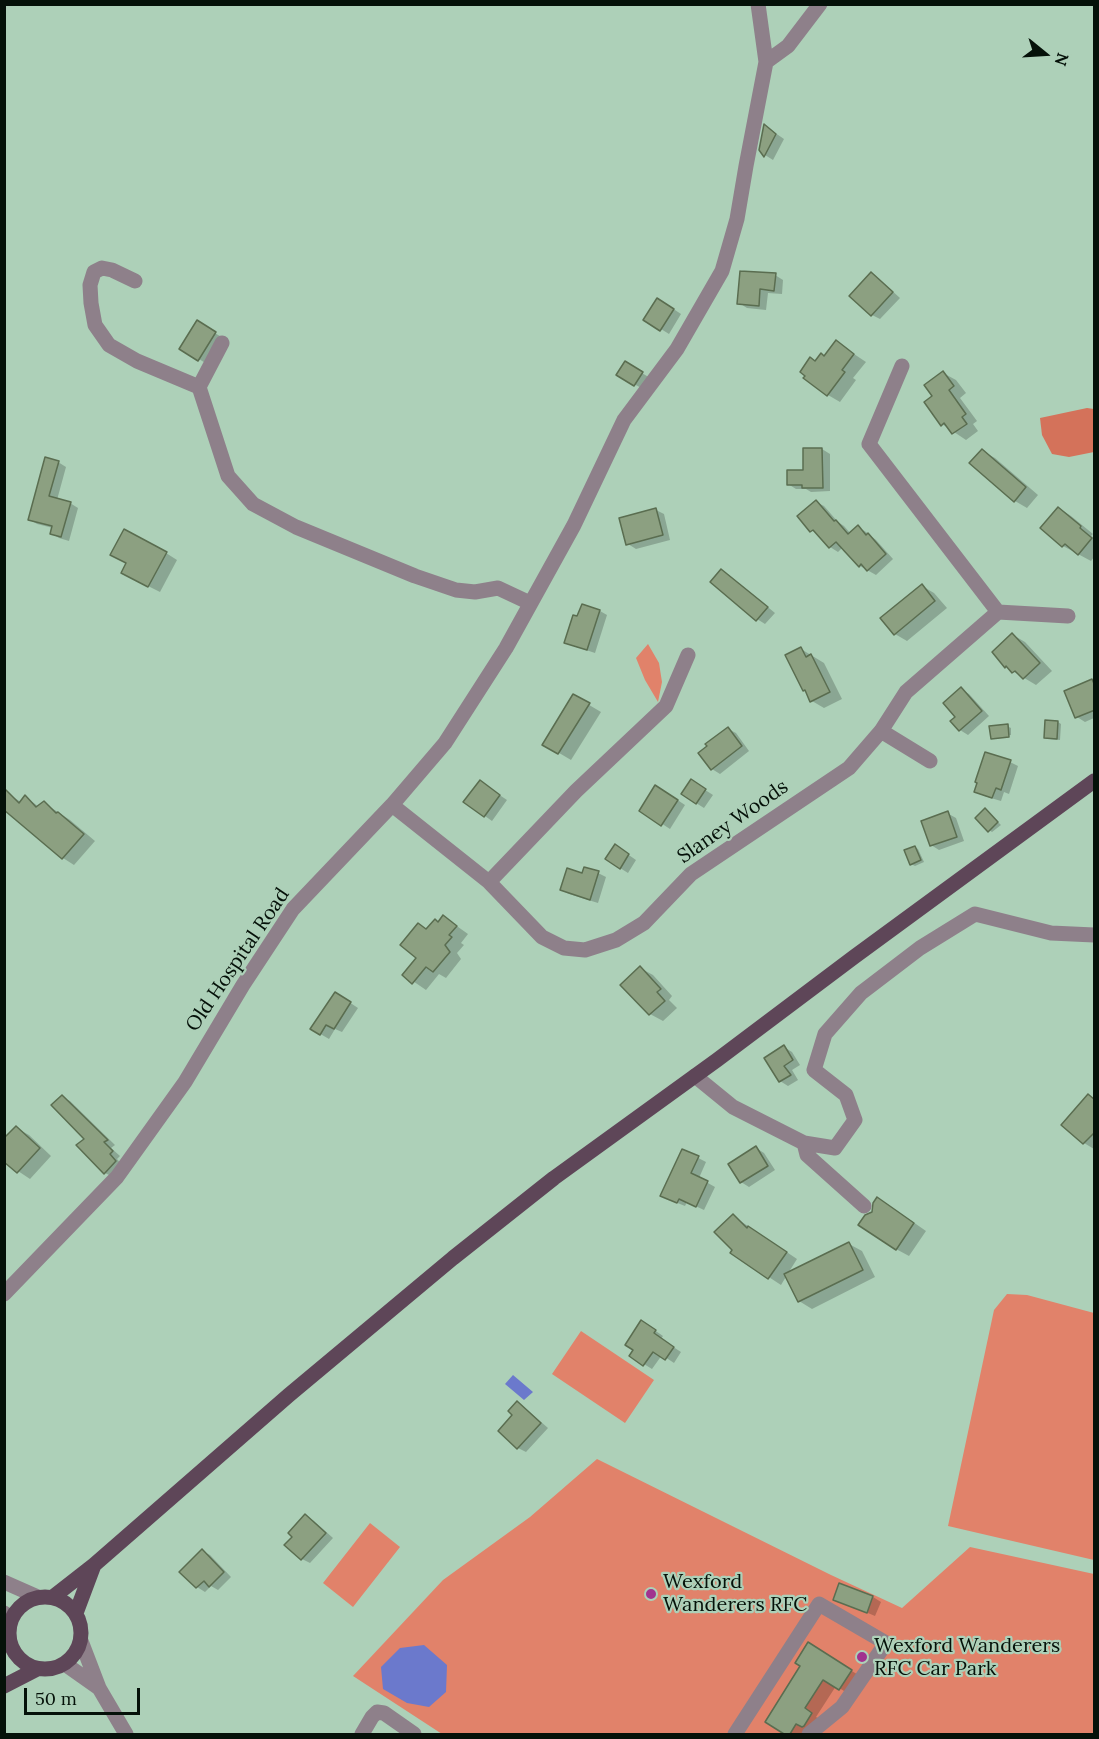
<!DOCTYPE html>
<style>
body{margin:0}
#map{position:relative;width:1099px;height:1739px;overflow:hidden;background:#add0b8;font-family:Lora,serif}
canvas{display:block}
.frame{position:absolute;inset:0;border:6px solid #051109;pointer-events:none}
.north{position:absolute;left:1015px;top:24px;width:60px;height:60px;-webkit-text-stroke:4px #add0b8;paint-order:stroke;rotate:108deg;font-size:16px;font-weight:700;line-height:24px;text-align:center;color:#051109}
.north::after{content:'';display:block;margin:auto;width:21px;height:27px;background:#051109;clip-path:polygon(50% 0,100% 100%,50% 72%,0 100%)}
.scale{position:absolute;left:24px;top:1688px;width:116px;height:27px;box-sizing:border-box;border:3px solid #051109;border-top:0;padding-left:8px;font-size:18px;line-height:21px;white-space:nowrap;color:#051109;-webkit-text-stroke:4px #add0b8;paint-order:stroke}
</style>
<div id="map">
<canvas width="1099" height="1739"></canvas>
<div class="frame"></div>
<div class="north">N</div>
<div class="scale">50 m</div>
</div>
<script>
const g = document.querySelector('canvas').getContext('2d');
g.lineJoin = 'round';
function paint(path, color) { g.fillStyle = color; g.fill(path, 'evenodd'); }
const poly = rows => new Path2D(rows.map(r => 'M' + r).join(''));
function stroke(path, color, width, dash) { g.strokeStyle = color; g.lineWidth = width; g.lineCap = dash ? 'butt' : 'round'; g.setLineDash(dash || []); g.stroke(path); }
function drawText(font, color, halo, rows, align = 'center') {
  g.font = font + ' Lora,serif'; g.lineWidth = 4.5; g.setLineDash([]); g.textBaseline = 'middle'; g.strokeStyle = halo; g.fillStyle = color; for (const [text, x, y, turn = 0] of rows) {
    g.save(); g.translate(x, y); g.rotate((+turn || 0) * Math.PI / 180); g.textAlign = isNaN(turn) ? turn : align; if (halo) g.strokeText(text, 0, 0); g.fillText(text, 0, 0); g.restore();
  }
}
const green = poly([
 [648,644,659,663,662,682,658,702,645,680,636,658],
 [1007,1294,1027,1295,1094,1313,1094,1560,948,1526,994,1310],
 [581,1331,654,1380,625,1423,552,1374],
 [597,1459,831,1575,902,1608,970,1547,1094,1574,1094,1734,442,1734,353,1676,443,1580,530,1517],
 [370,1523,400,1547,353,1607,323,1583]
]);
const forest = poly([
 [1087,408,1094,409,1094,452,1069,457,1052,454,1042,435,1040,418]
]);
const water = poly([
 [513,1375,533,1392,524,1400,505,1384],
 [424,1645,447,1665,446,1692,429,1707,407,1703,383,1689,381,1667,400,1648]
]);
const shadow = poly([
 [765,126,784,139,773,160,765,155,761,150],
 [871,274,879,279,900,298,880,319,872,315,851,296],
 [775,275,783,280,782,294,768,293,766,310,747,308,739,303],
 [666,304,681,314,669,334,661,329],
 [197,322,223,338,207,364,181,348],
 [836,342,866,362,853,378,856,380,840,402,828,395,825,357],
 [626,363,650,378,643,389,618,375],
 [943,373,956,380,966,393,960,398,977,421,973,424,978,431,966,440,942,424,934,396],
 [822,449,830,454,830,491,811,492,806,489,796,489,788,484,805,471],
 [982,451,995,458,1038,495,1027,508,1015,501],
 [58,462,66,467,57,500,70,503,78,508,69,541,59,538,51,533,53,528,37,524,29,519],
 [816,502,824,506,838,522,844,526,851,534,858,527,866,532,876,540,893,559,876,575,860,566,843,547,838,552,830,547,820,535,811,530],
 [1059,508,1071,516,1093,534,1091,536,1094,538,1094,557,1091,561,1063,546],
 [656,510,664,514,670,540,636,549,628,544],
 [166,553,177,560,160,592,134,579],
 [721,571,729,575,775,613,765,624,757,619],
 [922,586,934,593,947,608,907,641,895,634],
 [600,611,607,615,595,653,574,646,566,642],
 [1013,635,1025,642,1052,671,1036,685,1006,667],
 [801,649,824,663,842,699,824,708,812,701,807,692,804,690],
 [1092,681,1094,683,1094,718,1085,722,1077,717],
 [961,689,969,694,989,716,968,735,960,730,952,721,957,717],
 [574,696,601,712,571,760,544,744],
 [1058,722,1061,724,1060,740,1049,739,1045,737],
 [1007,726,1011,728,1011,735,993,737],
 [728,729,736,733,749,751,720,774,712,769],
 [1010,762,1018,766,1009,794,1004,792,1001,801,984,796,976,791],
 [480,782,507,800,492,821,485,816],
 [699,786,713,795,704,808,696,803],
 [664,791,685,805,670,829,641,810],
 [8,794,21,802,26,797,39,807,44,803,70,820,95,841,74,865,63,858],
 [986,810,1001,825,992,832,989,830],
 [947,813,956,818,964,841,939,850,931,845],
 [915,847,918,849,924,862,915,866,911,864],
 [623,851,636,860,628,873,620,868],
 [598,873,606,877,598,903,569,894,561,890,583,875],
 [444,917,468,934,461,943,464,945,457,953,461,959,446,978,439,974,426,990,404,975,418,957,427,930,439,923],
 [640,968,653,975,672,996,669,1000,677,1008,663,1021,650,1014,623,985],
 [343,998,358,1008,342,1032,335,1029,329,1039,312,1029],
 [784,1047,792,1052,800,1065,792,1070,798,1080,788,1086,780,1081,766,1058],
 [1088,1096,1094,1100,1094,1149,1084,1143,1064,1125],
 [62,1097,70,1101,115,1145,111,1148,120,1156,117,1159,123,1166,113,1177,105,1173],
 [16,1128,29,1135,51,1156,30,1179,18,1171],
 [756,1148,764,1153,775,1170,749,1187,741,1182],
 [683,1150,706,1162,699,1178,715,1187,704,1210,687,1202,685,1206,670,1200],
 [890,1206,926,1231,909,1256,896,1249],
 [733,1216,797,1259,787,1275,849,1244,862,1251,875,1277,812,1309,799,1301,787,1275,781,1285,732,1253,734,1250],
 [650,1327,663,1336,661,1339,681,1352,674,1363,662,1355,652,1369,631,1356],
 [517,1403,525,1408,548,1428,526,1452,518,1448,514,1415],
 [306,1516,314,1521,333,1538,310,1563,302,1559,287,1545,294,1537],
 [202,1551,210,1555,231,1577,218,1590,211,1586,205,1592,197,1587],
 [840,1585,873,1597,881,1602,875,1616,835,1599],
 [820,1651,863,1678,852,1696,836,1686,816,1717,823,1721,806,1734,787,1734,767,1722]
]);
const building = poly([
 [764,124,776,134,764,157,759,150,764,124],
 [740,271,776,273,774,291,760,289,759,306,737,304,740,271],
 [871,272,893,292,871,316,849,296,871,272],
 [657,298,674,309,660,331,643,320,657,298],
 [197,320,216,332,198,361,179,349,197,320],
 [836,340,854,354,842,370,845,372,827,396,803,378,805,376,800,372,810,357,815,361,821,353,824,356,836,340],
 [625,361,643,372,634,386,616,375,625,361],
 [943,371,954,386,949,390,966,414,962,417,967,424,952,434,944,423,941,426,924,402,932,396,924,385,943,371],
 [803,448,822,448,823,488,802,488,802,485,787,485,787,470,803,470,803,448],
 [982,449,1026,487,1014,502,969,463,982,449],
 [45,457,59,461,49,496,71,502,61,537,50,534,52,526,28,520,45,457],
 [816,500,834,521,836,520,848,534,858,525,866,535,868,533,886,554,867,571,861,564,859,567,836,542,829,548,813,530,810,532,797,516,816,500],
 [1058,507,1081,526,1080,528,1092,538,1078,555,1065,544,1062,547,1040,528,1058,507],
 [656,508,663,535,626,545,619,518,656,508],
 [124,529,167,552,148,587,121,573,126,563,110,555,124,529],
 [721,569,768,607,756,621,710,582,721,569],
 [922,584,935,601,894,635,880,618,922,584],
 [582,604,600,610,587,650,564,643,573,615,577,616,582,604],
 [1012,633,1040,663,1023,679,1015,671,1012,673,1006,666,1005,668,992,652,1012,633],
 [801,647,806,657,811,654,830,692,810,702,805,690,803,691,785,655,801,647],
 [1092,679,1095,686,1095,710,1075,718,1064,691,1092,679],
 [961,687,982,711,959,731,950,721,955,717,943,703,961,687],
 [573,694,590,703,558,754,542,745,573,694],
 [1045,720,1058,721,1057,739,1044,738,1045,720],
 [1008,724,1009,737,991,739,989,726,1008,724],
 [728,727,742,746,711,770,698,753,707,746,705,744,728,727],
 [985,752,1011,760,1001,790,996,788,992,798,974,792,977,783,975,782,985,752],
 [691,779,706,789,696,804,681,794,691,779],
 [480,780,500,795,484,817,463,802,480,780],
 [655,785,678,800,661,826,639,811,655,785],
 [4,788,19,803,25,795,36,807,44,801,56,813,58,812,84,834,62,859,4,810,4,788],
 [985,808,998,822,988,832,975,818,985,808],
 [948,811,957,837,930,846,921,821,948,811],
 [615,844,629,854,620,869,605,859,615,844],
 [915,846,921,860,910,865,904,850,915,846],
 [584,867,599,871,590,900,560,890,567,868,582,873,584,867],
 [443,915,457,926,449,935,452,937,445,945,450,952,433,972,426,967,412,984,402,975,416,958,400,945,418,923,426,929,435,919,438,922,443,915],
 [640,966,661,989,657,992,665,1001,649,1015,620,985,640,966],
 [335,992,351,1002,334,1029,326,1025,320,1035,310,1029,335,992],
 [784,1045,793,1060,784,1066,791,1075,779,1082,764,1058,784,1045],
 [1088,1094,1095,1100,1095,1132,1083,1144,1061,1125,1088,1094],
 [62,1095,108,1140,104,1142,113,1151,110,1154,116,1161,104,1174,76,1145,84,1139,51,1105,62,1095],
 [16,1126,40,1148,17,1173,4,1162,4,1138,16,1126],
 [756,1146,768,1166,740,1183,728,1164,756,1146],
 [682,1149,699,1156,691,1173,708,1181,696,1207,679,1199,677,1203,660,1196,682,1149],
 [877,1197,914,1223,896,1250,858,1225,865,1215,872,1212,873,1203,877,1197],
 [733,1214,747,1228,748,1226,787,1252,768,1279,730,1253,732,1250,714,1232,733,1214],
 [849,1242,863,1270,798,1302,784,1274,849,1242],
 [641,1320,656,1330,654,1333,674,1347,665,1360,653,1352,643,1366,629,1356,633,1350,625,1345,641,1320],
 [517,1401,541,1423,517,1449,498,1431,512,1415,508,1411,517,1401],
 [305,1514,326,1533,301,1560,284,1545,292,1537,288,1533,305,1514],
 [202,1549,224,1572,209,1587,204,1581,196,1588,179,1572,202,1549],
 [839,1583,873,1596,867,1613,833,1600,839,1583],
 [808,1642,852,1670,839,1690,823,1680,805,1708,812,1713,804,1726,802,1727,796,1724,790,1734,784,1734,765,1722,800,1666,795,1663,808,1642]
]);
const minor = poly([
 [766,62,788,46,820,4],
 [135,281,112,270,102,268,94,272,90,285,91,303,95,325,109,345,137,361,199,387],
 [222,343,199,387,228,476,253,504,296,527,415,576,456,590,475,592,498,588,530,603],
 [998,612,1068,616],
 [881,731,930,761],
 [392,805,489,882,542,937,564,948,585,950,616,940,644,923,691,874,849,768,881,731,906,692,998,612,869,444,902,366],
 [489,882,576,791,666,706,688,655],
 [695,1076,733,1107,804,1143,835,1148,855,1120,846,1095,814,1070,825,1034,861,993,920,948,975,914,1051,933,1094,935],
 [804,1143,807,1155,864,1206],
 [4,1294,117,1177,185,1082,243,985,293,909,392,805,445,743,506,648,574,525,624,420,677,349,722,271,737,219,746,166,766,62,758,4],
 [4,1582,38,1597],
 [4,1613,9,1625],
 [65,1664,99,1688,81,1641],
 [99,1688,126,1734],
 [362,1734,372,1717,377,1712,384,1713,414,1734],
 [735,1734,819,1604,886,1643,842,1707,809,1734]
]);
const major = poly([
 '9 1633a36 36 0 1 1 72 0a36 36 0 1 1-72 0Z',
 [53,1597,94,1565,289,1395,453,1258,554,1178,717,1060,854,957,1094,781],
 [76,1613,94,1565],
 [4,1686,37,1669]
]);
const markers = [
 [651,1594,6,"#a1328f"],
 [862,1657,6,"#a1328f"]
];
const streetNames = [
 ["Slaney Woods",733,822,-35],
 ["Old Hospital Road",238,960,-56]
];
const poiNames = [
 ["Wexford",663,1582],
 ["Wanderers RFC",663,1605],
 ["Wexford Wanderers",874,1646],
 ["RFC Car Park",874,1669]
];
paint(green, '#e1826a');
paint(forest, '#d4725a');
paint(water, '#6b79cc');
paint(shadow, '#0003');
paint(building, '#8ca081');
stroke(building, '#5a6d50', 1.5);
stroke(minor, '#8e808a', 15);
stroke(major, '#5e4658', 15);
for (const [x, y, r, color] of markers) { const dot = new Path2D(); dot.arc(x, y, r, 0, 2 * Math.PI); g.fillStyle = color; g.fill(dot); stroke(dot, '#add0b8', 2); }
drawText('20px', '#051109', '#add0b8', streetNames);
drawText('20px', '#051109', '#add0b8', poiNames, 'left');
</script>
